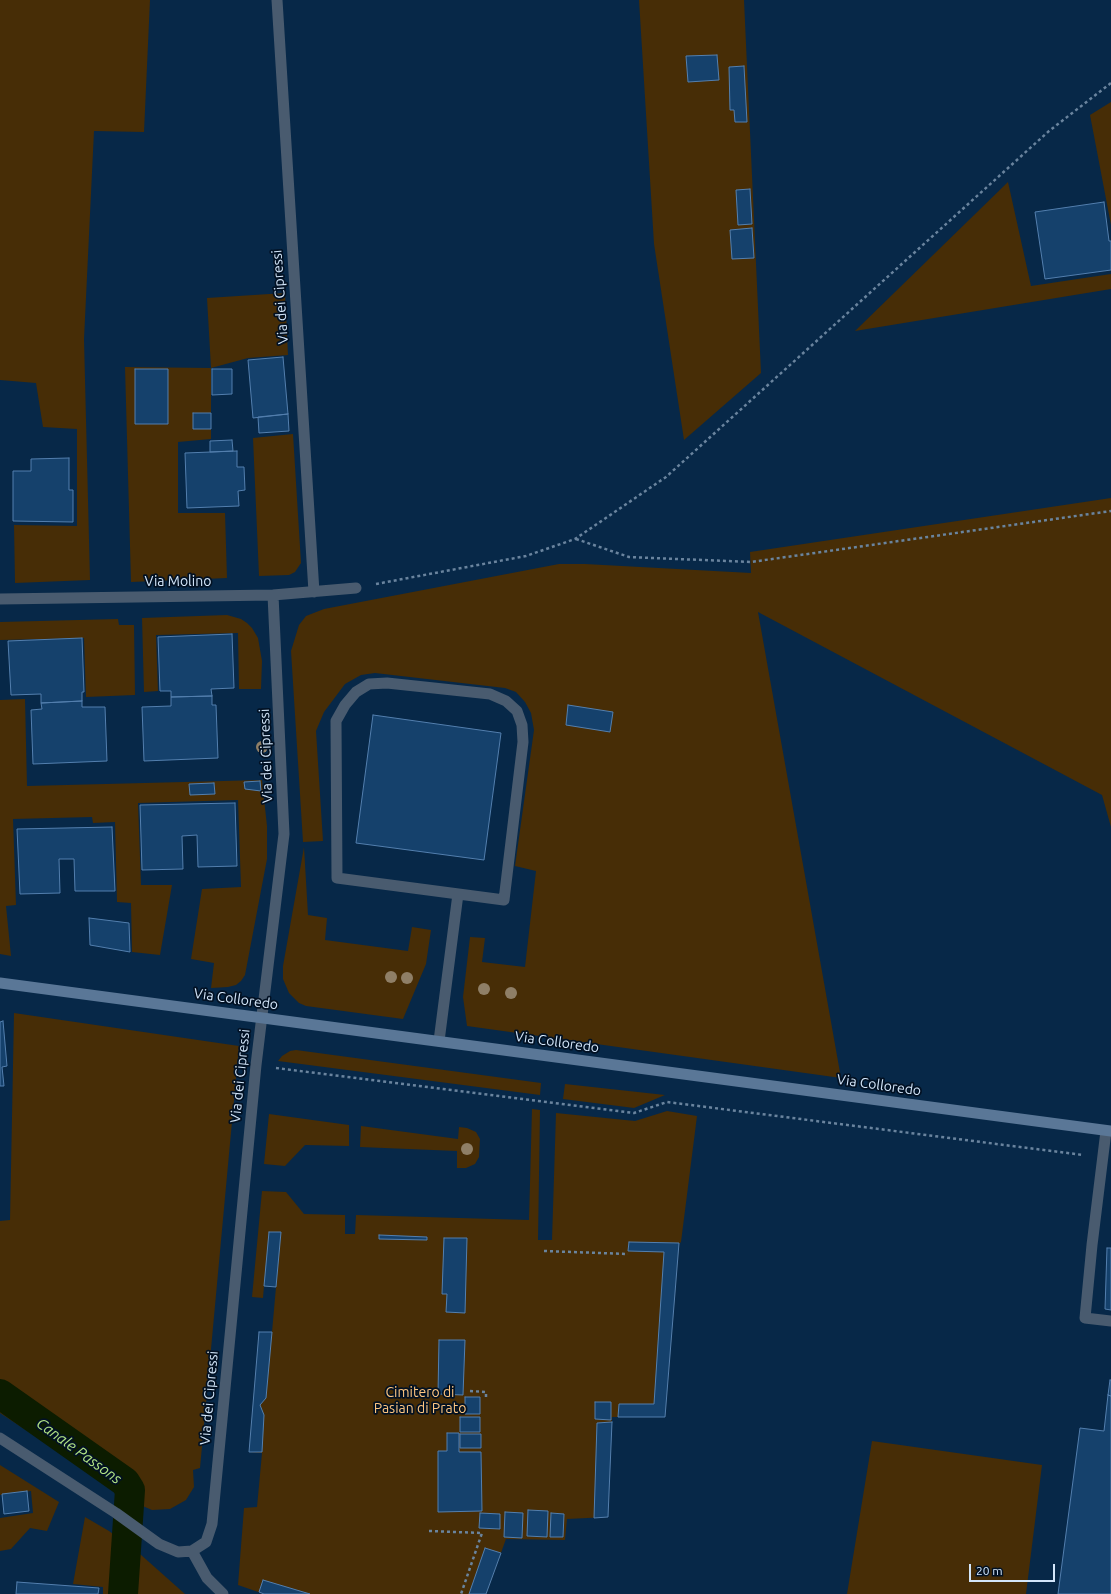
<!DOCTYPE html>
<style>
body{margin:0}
#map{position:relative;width:1111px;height:1594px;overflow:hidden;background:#072848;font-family:Ubuntu,sans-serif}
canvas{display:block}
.scale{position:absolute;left:969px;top:1564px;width:86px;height:18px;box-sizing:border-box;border:2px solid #d3e6fa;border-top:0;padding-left:5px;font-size:12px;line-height:14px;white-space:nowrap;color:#d3e6fa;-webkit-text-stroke:3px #021123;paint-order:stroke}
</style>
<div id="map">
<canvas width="1111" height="1594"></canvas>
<div class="scale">20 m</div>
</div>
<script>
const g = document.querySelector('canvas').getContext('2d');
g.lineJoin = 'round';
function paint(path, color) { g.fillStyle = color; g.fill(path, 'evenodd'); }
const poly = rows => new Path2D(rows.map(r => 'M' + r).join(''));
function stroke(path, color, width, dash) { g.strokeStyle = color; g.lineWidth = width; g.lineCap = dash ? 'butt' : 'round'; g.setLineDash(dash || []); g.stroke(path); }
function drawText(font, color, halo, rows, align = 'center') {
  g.font = font + ' Ubuntu,sans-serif'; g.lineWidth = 3.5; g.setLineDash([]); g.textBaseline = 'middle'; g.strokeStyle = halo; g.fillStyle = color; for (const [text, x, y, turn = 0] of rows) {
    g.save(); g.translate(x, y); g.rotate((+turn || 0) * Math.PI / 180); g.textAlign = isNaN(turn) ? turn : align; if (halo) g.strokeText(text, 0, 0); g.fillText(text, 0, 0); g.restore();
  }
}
const green = poly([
 [0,0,150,0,144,132,94,131,84,339,90,580,15,583,14,525,77,526,77,429,43,427,36,383,0,380],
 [639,0,744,0,761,373,684,440,654,244],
 [1111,102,1111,225,1090,115],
 [1008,182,1031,286,1111,274,1111,289,855,331],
 [285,293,288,355,248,358,211,368,211,439,178,442,178,513,225,513,227,578,131,582,125,367,211,368,207,298],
 [293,434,301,563,295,572,289,575,259,576,253,438],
 [1111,498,1111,827,1102,795,758,612,841,1078,467,1026,463,997,470,937,485,938,482,962,525,967,536,871,515,866,534,730,531,713,525,702,516,692,505,688,375,673,361,675,345,684,324,712,316,731,323,841,303,842,291,651,299,625,306,616,324,609,559,564,585,564,751,573,750,552],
 [227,615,241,619,247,623,252,628,258,638,262,661,261,689,239,689,238,633,156,635,158,691,144,692,142,618],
 [118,619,119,625,134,625,135,695,86,697,84,638,0,640,0,622],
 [25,699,27,786,262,780,267,826,267,859,245,975,241,981,236,985,228,987,211,988,214,963,191,959,202,889,241,887,238,800,138,803,141,885,172,885,160,955,132,952,131,903,117,902,115,822,93,823,92,817,13,819,16,905,6,906,11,956,0,954,0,700],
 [304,847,308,915,327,918,325,940,408,951,412,927,431,930,426,964,403,1019,306,1006,299,1003,289,993,283,979,283,966],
 [14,1013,239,1046,200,1468,193,1470,194,1487,186,1500,170,1509,152,1510,138,1504,0,1413,0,1221,10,1220],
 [296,1050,541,1083,540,1095,278,1061,282,1056,290,1051],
 [565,1084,665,1095,634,1108,563,1099],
 [532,1109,540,1110,538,1240,552,1240,556,1113,635,1121,667,1111,697,1116,681,1242,679,1244,665,1417,612,1417,608,1517,567,1519,565,1540,506,1539,486,1594,264,1594,238,1585,244,1508,257,1507,262,1453,249,1452,259,1332,272,1332,276,1287,264,1286,263,1298,252,1297,262,1191,286,1192,304,1214,345,1215,345,1234,355,1234,356,1215,529,1220],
 [269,1114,349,1125,349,1146,305,1145,285,1166,264,1164],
 [361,1126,458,1139,459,1127,467,1128,476,1132,480,1139,479,1157,475,1164,466,1168,457,1168,457,1151,360,1147],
 [872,1441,1042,1465,1026,1594,847,1594],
 [0,1465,59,1502,47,1531,30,1528,11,1549,0,1551,0,1518,33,1513,31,1491,0,1495],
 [85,1517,109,1531,140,1554,185,1594,103,1594,103,1587,73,1584]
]);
const canal = poly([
 [0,1394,125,1482,130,1490,123,1594]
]);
const building = poly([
 [717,55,719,80,688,82,686,56,717,55],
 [744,66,747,122,735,122,734,110,730,110,729,67,744,66],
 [750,189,752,224,738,225,736,190,750,189],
 [1104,202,1109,241,1111,241,1111,270,1045,279,1035,212,1104,202],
 [752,228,754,258,732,259,730,230,752,228],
 [283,357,288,414,253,418,248,360,283,357],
 [135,369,168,369,168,424,135,424,135,369],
 [212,369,232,369,232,394,212,395,212,369],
 [193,413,211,413,211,429,193,429,193,413],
 [288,414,289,431,259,433,258,417,288,414],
 [232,440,233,451,210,452,210,441,232,440],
 [237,451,237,467,244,467,245,490,238,491,239,506,187,508,185,453,237,451],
 [69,458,69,490,73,490,73,522,13,521,13,471,31,471,31,459,69,458],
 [232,634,234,688,211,689,212,696,171,697,171,691,160,691,158,637,232,634],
 [82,638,84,692,82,692,82,701,41,703,41,694,11,695,8,641,82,638],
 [212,696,212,705,216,705,218,758,144,761,142,707,171,706,171,697,212,696],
 [82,701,82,707,105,707,107,761,33,764,31,710,42,709,41,703,82,701],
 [568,705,613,712,610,732,566,725,568,705],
 [373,715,501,733,484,860,356,843,373,715],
 [260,781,261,791,245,789,244,782,260,781],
 [214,783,215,794,190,795,189,784,214,783],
 [235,803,237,866,198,867,197,835,182,836,183,869,142,870,140,805,235,803],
 [112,827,115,891,75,891,74,859,59,859,60,893,20,894,17,829,112,827],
 [89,918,129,923,130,952,90,945,89,918],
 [3,1021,7,1066,2,1067,4,1086,0,1086,0,1022,3,1021],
 [269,1232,281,1232,276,1287,264,1286,269,1232],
 [379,1235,427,1237,427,1240,379,1239,379,1235],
 [444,1238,467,1238,465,1313,446,1312,447,1294,442,1294,444,1238],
 [629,1242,679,1243,665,1417,618,1417,619,1404,654,1404,664,1252,628,1251,629,1242],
 [1107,1248,1111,1248,1111,1310,1105,1309,1107,1248],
 [259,1332,272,1332,266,1398,260,1405,264,1415,262,1452,249,1452,259,1332],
 [439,1340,465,1340,463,1395,438,1394,439,1340],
 [1110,1380,1111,1380,1111,1396,1108,1395,1110,1380],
 [1108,1395,1111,1396,1111,1594,1058,1594,1080,1428,1104,1431,1108,1395],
 [465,1397,480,1397,480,1414,465,1414,465,1397],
 [595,1402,611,1402,611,1420,595,1419,595,1402],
 [460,1417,480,1417,480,1432,460,1432,460,1417],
 [612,1422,608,1517,594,1518,597,1423,612,1422],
 [447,1433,459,1433,459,1452,481,1452,482,1511,438,1512,438,1451,447,1451,447,1433],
 [460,1434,481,1434,481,1448,460,1448,460,1434],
 [27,1491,29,1511,4,1514,2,1494,27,1491],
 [528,1510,548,1511,547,1537,527,1536,528,1510],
 [505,1512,523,1513,522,1538,504,1537,505,1512],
 [480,1513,500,1514,500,1529,479,1528,480,1513],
 [551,1513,564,1514,563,1537,550,1537,551,1513],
 [485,1548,501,1553,486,1594,469,1594,485,1548],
 [263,1580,310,1594,264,1594,259,1592,263,1580],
 [17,1582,99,1588,98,1594,16,1594,17,1582]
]);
const path = poly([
 [576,539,629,557,751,562,1111,511],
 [376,584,526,556,575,539,666,477,1049,131,1111,83],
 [276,1068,634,1113,667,1102,1083,1155],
 [544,1251,628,1254],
 [470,1391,486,1392,486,1397],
 [429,1531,482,1533,461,1594]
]);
const service = poly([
 [387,683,490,694,506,701,517,711,522,725,523,742,504,900,337,878,336,721,345,705,356,692,369,684,387,683],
 [439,1041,458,894],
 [1106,1131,1092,1245,1085,1318,1111,1321]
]);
const minor = poly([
 [277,0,314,592],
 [0,599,273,595,356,588],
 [0,1438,116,1513,159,1544,178,1552,192,1551],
 [192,1551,206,1542,212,1524,256,1065,284,834,273,595],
 [192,1551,207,1578,223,1594]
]);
const secondary = poly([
 [0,983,1111,1131]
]);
const trees = [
 [262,747],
 [391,977],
 [407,978],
 [484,989],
 [511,993],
 [467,1149]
];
const streetNames = [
 ["Via dei Cipressi",280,297,-94],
 ["Via Molino",178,581],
 ["Via dei Cipressi",266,756,-92],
 ["Via Colloredo",236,999,8],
 ["Via Colloredo",557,1042,8],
 ["Via dei Cipressi",240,1076,-84],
 ["Via Colloredo",879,1085,8],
 ["Via dei Cipressi",209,1398,-85]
];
const parkNames = [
 ["Cimitero di",420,1392],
 ["Pasian di Prato",420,1408]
];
const waterNames = [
 ["Canale Passons",79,1451,36]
];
paint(green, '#472d06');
stroke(canal, '#0c1c00', 30);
paint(building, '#15416c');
stroke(building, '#537fae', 1);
stroke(path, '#6a849e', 2.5, [3, 3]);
stroke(service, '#495b6f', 11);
stroke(minor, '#495b6f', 11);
stroke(secondary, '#5a7797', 11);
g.fillStyle = '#8f7f67';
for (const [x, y] of trees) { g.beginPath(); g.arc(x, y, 6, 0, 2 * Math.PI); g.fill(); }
drawText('14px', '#d3e6fa', '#021123', streetNames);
drawText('14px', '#fec681', '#021123', parkNames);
drawText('italic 15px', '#b2e485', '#021123', waterNames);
</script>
